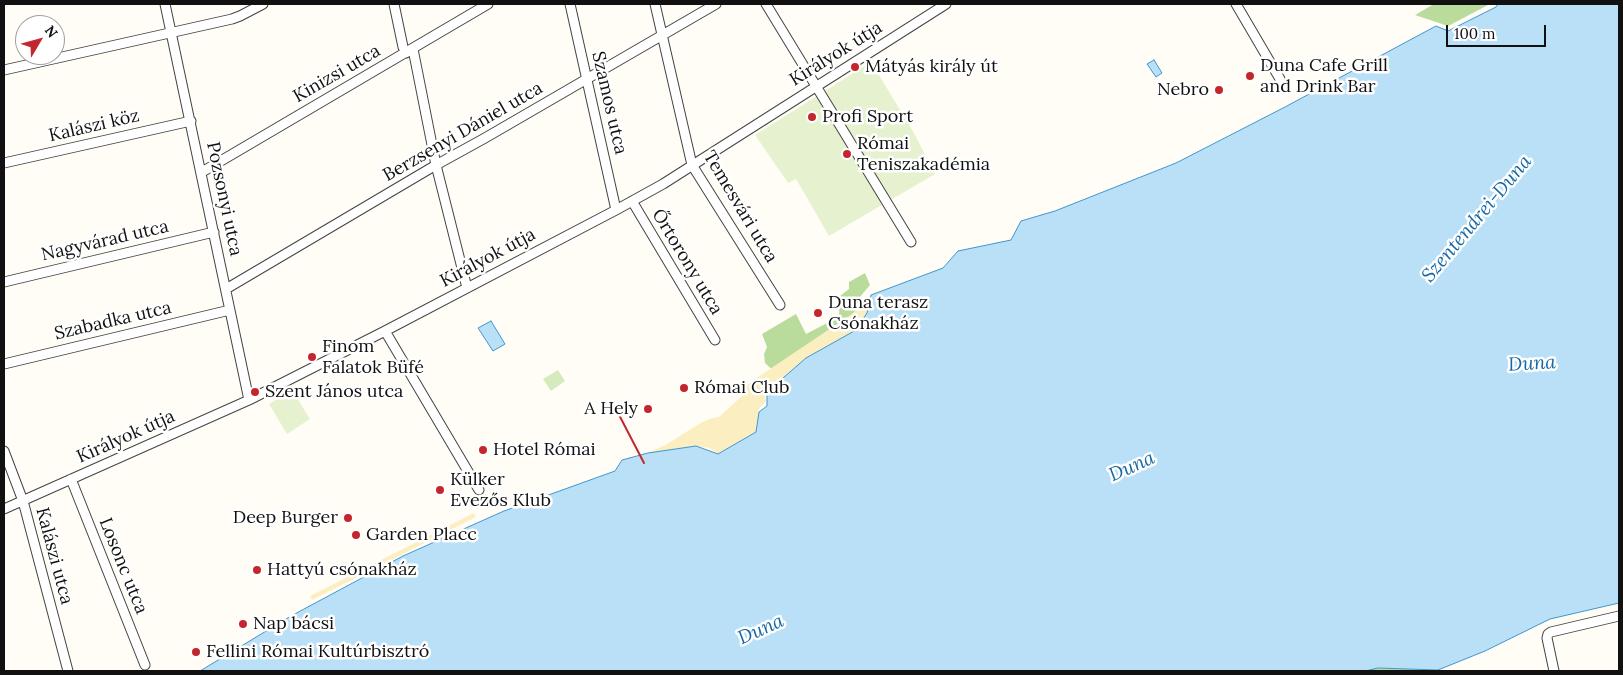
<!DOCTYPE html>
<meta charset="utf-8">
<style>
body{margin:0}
#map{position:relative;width:1623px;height:675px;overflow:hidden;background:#fffdf5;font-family:Lora,serif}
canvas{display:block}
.frame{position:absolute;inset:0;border:5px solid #111;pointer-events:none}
.north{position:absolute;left:15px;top:15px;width:50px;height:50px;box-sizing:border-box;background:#fff;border:1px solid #a0a0a0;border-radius:50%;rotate:53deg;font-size:14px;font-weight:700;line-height:20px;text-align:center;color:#111}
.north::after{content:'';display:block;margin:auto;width:18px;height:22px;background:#c4262e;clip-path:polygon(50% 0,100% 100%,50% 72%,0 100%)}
.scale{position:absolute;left:1446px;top:25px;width:100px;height:22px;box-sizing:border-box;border:2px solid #111;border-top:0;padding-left:6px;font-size:15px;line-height:18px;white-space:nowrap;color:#111;-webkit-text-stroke:4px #fff;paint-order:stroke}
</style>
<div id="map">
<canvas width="1623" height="675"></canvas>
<div class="frame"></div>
<div class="north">N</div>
<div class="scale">100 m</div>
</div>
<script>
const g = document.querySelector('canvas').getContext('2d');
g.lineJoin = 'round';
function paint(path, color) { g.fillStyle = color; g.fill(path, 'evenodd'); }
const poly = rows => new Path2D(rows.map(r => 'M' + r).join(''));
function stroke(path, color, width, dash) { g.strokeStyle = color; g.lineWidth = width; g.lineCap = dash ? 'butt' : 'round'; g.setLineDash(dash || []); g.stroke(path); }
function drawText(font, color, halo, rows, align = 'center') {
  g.font = font + ' Lora,serif'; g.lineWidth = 5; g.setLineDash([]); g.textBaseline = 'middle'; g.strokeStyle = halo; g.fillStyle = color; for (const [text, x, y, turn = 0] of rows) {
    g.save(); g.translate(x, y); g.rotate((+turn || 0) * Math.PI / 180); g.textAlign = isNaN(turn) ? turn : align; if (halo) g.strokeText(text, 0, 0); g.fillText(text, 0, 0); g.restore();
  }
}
const green = poly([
 [558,370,565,381,551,391,543,379]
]);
const forest = poly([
 [1434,4,1490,4,1448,26,1415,15],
 [865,273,870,285,859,298,855,316,776,373,765,363,764,354,767,347,762,334,796,314,806,334,833,320,839,315,840,296,849,289,849,282],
 [1378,668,1438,670,1439,671,1365,671]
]);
const sand = poly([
 [871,295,867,313,856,330,806,358,767,392,765,396,766,401,759,409,756,432,718,454,710,448,696,446,648,453,667,444,699,424,709,419,719,417,743,395,744,388,752,381,852,314],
 [474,513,476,517,312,600,310,596]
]);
const pitch = poly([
 [871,62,914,133,935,174,829,236,796,179,788,183,755,135],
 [292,390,310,419,287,434,269,404]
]);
const water = poly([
 [1498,4,1619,4,1619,603,1550,619,1485,651,1438,670,1378,668,1365,671,200,671,291,616,403,556,504,511,615,471,622,460,648,453,696,446,718,454,756,432,759,412,767,406,767,392,806,358,856,330,867,313,871,295,943,268,958,251,1011,240,1021,221,1055,211,1176,163,1285,107,1436,26,1448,31,1496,7,1498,4],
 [1154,60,1162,73,1156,77,1147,64,1154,60],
 [491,321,505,344,493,351,478,328,491,321]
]);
const minor = poly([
 [165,4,249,400],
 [394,4,403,47,406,53],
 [570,4,616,210],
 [655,4,692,165,780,305],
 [766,4,911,242],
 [1236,4,1280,79],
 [413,49,436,165,467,288],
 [4,70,232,19,240,16,263,4],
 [4,163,191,121],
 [202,172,488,4],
 [632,201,715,340],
 [4,282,214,232],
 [226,289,436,165,485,138,716,4],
 [385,331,479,490],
 [4,364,230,310],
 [4,451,23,501,68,671],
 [71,479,145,665],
 [4,509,249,400,385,331,616,210,663,184,946,4],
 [1554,671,1547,638,1548,634,1551,632,1619,616]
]);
const rail = poly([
 [616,409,644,463]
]);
const markers = [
 [855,67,5,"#c4262e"],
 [1250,76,5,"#c4262e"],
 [1219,90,5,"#c4262e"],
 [812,117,5,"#c4262e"],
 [847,154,5,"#c4262e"],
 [818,313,5,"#c4262e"],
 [312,357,5,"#c4262e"],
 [684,388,5,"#c4262e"],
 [255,392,5,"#c4262e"],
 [648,409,5,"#c4262e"],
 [483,450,5,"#c4262e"],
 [440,490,5,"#c4262e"],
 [348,518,5,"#c4262e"],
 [356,535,5,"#c4262e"],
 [257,570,5,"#c4262e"],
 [243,624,5,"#c4262e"],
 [196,652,5,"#c4262e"]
];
const streetNames = [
 ["Királyok útja",836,54,-32],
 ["Kinizsi utca",337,74,-30],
 ["Szamos utca",609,103,77],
 ["Kalászi köz",94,126,-13],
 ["Berzsenyi Dániel utca",463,132,-30],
 ["Pozsonyi utca",224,199,78],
 ["Temesvári utca",740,207,59],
 ["Nagyvárad utca",105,241,-13],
 ["Királyok útja",488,258,-28],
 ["Őrtorony utca",687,262,59],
 ["Szabadka utca",113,321,-13],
 ["Királyok útja",126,437,-24],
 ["Kalászi utca",54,556,75],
 ["Losonc utca",123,566,68]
];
const poiNames = [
 ["Duna Cafe Grill",1260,66],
 ["and Drink Bar",1260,87],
 ["Mátyás király út",865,67],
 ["Nebro",1209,90,"right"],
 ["Profi Sport",822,117],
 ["Római",857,144],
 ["Teniszakadémia",857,165],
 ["Duna terasz",828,303],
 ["Csónakház",828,324],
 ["Finom",322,347],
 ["Falatok Büfé",322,368],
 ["Római Club",694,388],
 ["Szent János utca",265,392],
 ["A Hely",638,409,"right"],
 ["Hotel Római",493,450],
 ["Külker",450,480],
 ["Evezős Klub",450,501],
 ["Deep Burger",338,518,"right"],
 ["Garden Placc",366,535],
 ["Hattyú csónakház",267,570],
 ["Nap bácsi",253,624],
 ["Fellini Római Kultúrbisztró",206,652]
];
const waterNames = [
 ["Szentendrei-Duna",1477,219,-50],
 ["Duna",1532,364,-3],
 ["Duna",1132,467,-24],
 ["Duna",761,630,-24]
];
paint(green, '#d5ebbd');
paint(forest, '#b9dc9c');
paint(sand, '#fbeec1');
paint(pitch, '#e6f2cf');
paint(water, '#b9e0f7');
stroke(water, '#3f96cf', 1);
stroke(minor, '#444', 11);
stroke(minor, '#fff', 9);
stroke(rail, '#c4262e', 2);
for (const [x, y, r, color] of markers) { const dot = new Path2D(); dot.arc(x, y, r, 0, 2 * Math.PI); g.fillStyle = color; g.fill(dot); stroke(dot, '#fff', 2); }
drawText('18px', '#111', '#fff', streetNames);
drawText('18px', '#111', '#fff', poiNames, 'left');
drawText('italic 19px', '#1768a6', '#fff', waterNames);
</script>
